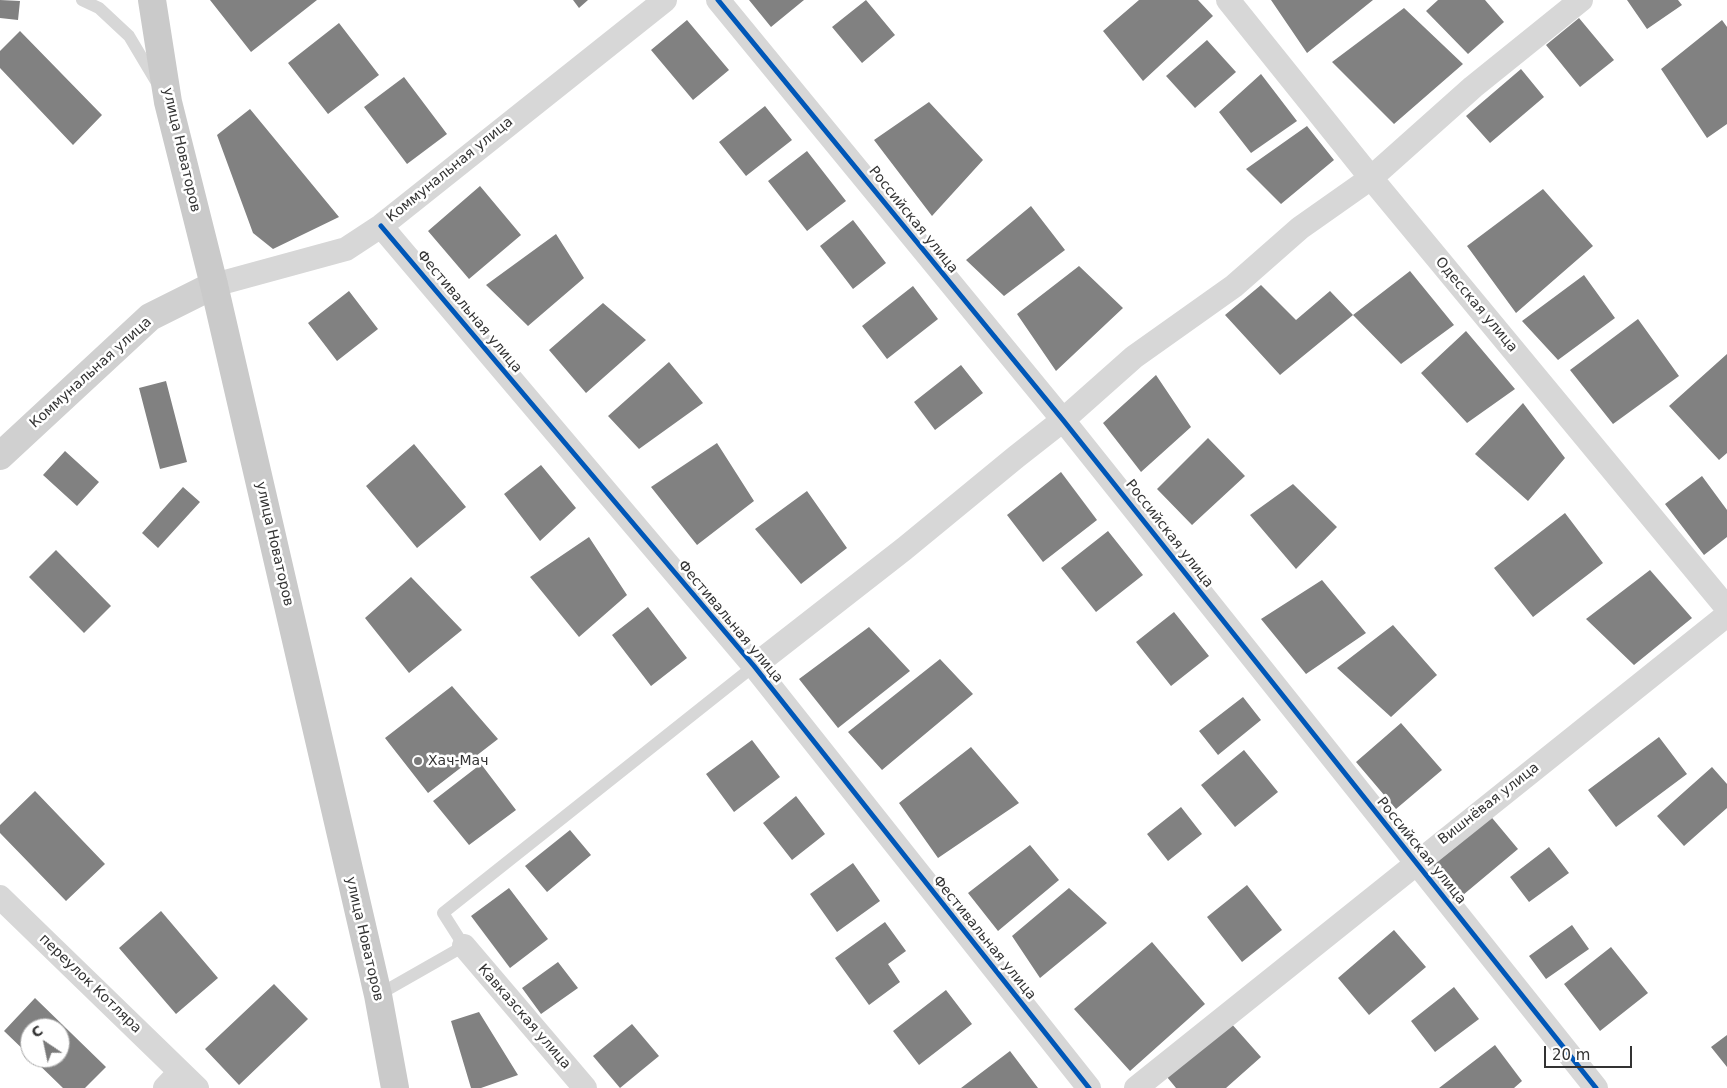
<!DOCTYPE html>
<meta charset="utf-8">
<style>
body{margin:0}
#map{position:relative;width:1727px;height:1088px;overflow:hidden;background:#fff;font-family:"DejaVu Sans",sans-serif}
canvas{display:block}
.north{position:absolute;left:20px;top:1018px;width:50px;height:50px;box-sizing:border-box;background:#fff;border:1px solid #adadad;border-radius:50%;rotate:326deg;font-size:14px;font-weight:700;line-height:20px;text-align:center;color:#333}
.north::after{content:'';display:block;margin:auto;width:18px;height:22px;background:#7a7a7a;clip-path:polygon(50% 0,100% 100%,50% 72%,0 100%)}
.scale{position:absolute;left:1544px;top:1046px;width:88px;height:22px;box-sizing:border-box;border:2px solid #333;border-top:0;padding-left:6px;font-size:15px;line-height:18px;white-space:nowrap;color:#333;-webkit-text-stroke:4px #fff;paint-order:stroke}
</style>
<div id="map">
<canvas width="1727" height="1088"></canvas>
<div class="north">С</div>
<div class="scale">20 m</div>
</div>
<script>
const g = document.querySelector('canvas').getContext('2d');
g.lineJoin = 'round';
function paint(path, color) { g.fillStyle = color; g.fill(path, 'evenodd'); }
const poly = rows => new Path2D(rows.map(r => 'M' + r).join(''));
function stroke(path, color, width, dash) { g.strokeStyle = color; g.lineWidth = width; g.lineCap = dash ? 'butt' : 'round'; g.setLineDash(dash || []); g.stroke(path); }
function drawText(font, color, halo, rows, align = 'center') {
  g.font = font + ' "DejaVu Sans",sans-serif'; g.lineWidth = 5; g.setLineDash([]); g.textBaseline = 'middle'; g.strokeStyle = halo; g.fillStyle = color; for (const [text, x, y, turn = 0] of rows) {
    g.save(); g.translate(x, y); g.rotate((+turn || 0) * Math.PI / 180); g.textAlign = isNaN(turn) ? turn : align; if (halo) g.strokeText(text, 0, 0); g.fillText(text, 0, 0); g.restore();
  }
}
const building = poly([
 [0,0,20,1,18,20,0,18],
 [210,0,317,0,251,52],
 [573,0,588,0,579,8],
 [749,0,804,0,771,27],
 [866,0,895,35,862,63,832,27],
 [1139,0,1198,0,1213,16,1143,81,1103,31],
 [1271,0,1373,0,1307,53],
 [1438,0,1485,0,1504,22,1468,54,1426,11],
 [1627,0,1678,0,1682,5,1647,29],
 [1404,8,1463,64,1394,124,1332,62],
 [1579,18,1614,60,1580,87,1546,45],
 [687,20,729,70,693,100,651,50],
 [1722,20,1727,27,1727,124,1707,138,1661,69],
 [339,23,379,75,328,114,288,63],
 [20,31,102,115,73,145,0,68,0,51],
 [1207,40,1236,72,1195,108,1166,76],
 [1521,69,1544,97,1490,143,1466,116],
 [1261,74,1297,121,1251,153,1219,112],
 [404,77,447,134,407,164,364,107],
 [929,102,983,160,932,216,874,140],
 [765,106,792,140,746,176,719,142],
 [250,109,339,217,273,249,253,233,217,135],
 [1307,126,1334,160,1281,204,1246,169],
 [807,151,846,201,807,231,768,181],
 [480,186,521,235,469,279,428,231],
 [1543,189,1593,246,1516,313,1467,246],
 [1031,206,1065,250,1004,296,966,260],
 [853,220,886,263,853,289,820,246],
 [556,234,584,278,528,326,486,285],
 [1079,266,1123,308,1056,371,1017,314],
 [1410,271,1454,325,1401,364,1353,315],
 [1584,275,1615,318,1558,360,1522,321],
 [1261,285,1296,320,1330,291,1353,315,1280,375,1225,315],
 [913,286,938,319,887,359,862,326],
 [349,291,378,329,337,361,308,323],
 [603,303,646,340,586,393,549,350],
 [1638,319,1679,376,1613,424,1570,370],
 [1466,331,1515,389,1467,423,1421,373],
 [1727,354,1727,453,1719,460,1669,406],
 [669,362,703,403,639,449,608,416],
 [961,365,983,393,935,430,914,402],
 [1156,375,1191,427,1141,472,1103,423],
 [166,381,187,462,160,469,139,388],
 [1523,403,1565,458,1528,501,1475,454],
 [1208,438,1245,476,1192,525,1157,489],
 [717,443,754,501,697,545,651,487],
 [414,444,466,507,417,548,366,486],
 [65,451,99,482,77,506,43,475],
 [541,465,576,508,540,541,504,494],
 [1061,472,1097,520,1043,562,1007,515],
 [1702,476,1727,510,1727,537,1704,555,1665,504],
 [1293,484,1337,527,1296,569,1250,515],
 [183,487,200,502,158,548,142,533],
 [807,491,847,548,801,584,755,529],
 [1565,513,1603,563,1533,617,1494,568],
 [1108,531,1143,575,1096,612,1061,568],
 [589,537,627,595,579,637,530,577],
 [56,550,111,606,84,633,29,577],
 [1650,570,1692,618,1634,665,1586,619],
 [411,577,462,630,409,673,365,618],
 [1322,580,1366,633,1306,674,1261,619],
 [648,607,687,658,651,686,612,635],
 [1174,612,1209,656,1171,686,1136,642],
 [1393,625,1437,675,1391,717,1337,668],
 [869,627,910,671,838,728,799,679],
 [940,659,973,694,882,770,848,732],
 [452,686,498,739,428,793,385,738],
 [1243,697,1261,720,1218,755,1199,731],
 [1401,723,1442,770,1396,809,1356,762],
 [1659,737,1687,774,1616,827,1588,790],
 [752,740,780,777,734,812,706,774],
 [971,747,1019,803,938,858,899,803],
 [1244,750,1278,792,1235,827,1201,785],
 [481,764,516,810,469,845,433,801],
 [1712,767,1727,784,1727,808,1684,846,1657,816],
 [35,791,105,864,66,901,0,833,0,825],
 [796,796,825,834,792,860,763,823],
 [1181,807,1202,834,1168,861,1147,834],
 [1488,813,1518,849,1457,900,1427,864],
 [570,830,591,855,547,892,525,866],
 [1030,845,1059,880,998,931,968,893],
 [1549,847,1569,873,1529,902,1510,877],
 [853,863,880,901,837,932,810,894],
 [1247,885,1282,930,1242,962,1207,917],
 [509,888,548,939,510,968,471,916],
 [1069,888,1107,923,1040,978,1012,936],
 [161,911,218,978,176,1014,119,948],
 [885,922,906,951,888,964,900,982,869,1005,835,958],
 [1572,925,1589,949,1546,979,1529,956],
 [1394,930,1426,967,1369,1015,1338,978],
 [1152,942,1205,1004,1130,1071,1074,1009],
 [1611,947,1648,993,1600,1031,1564,984],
 [558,962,578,988,541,1014,522,988],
 [274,984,308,1019,239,1085,205,1049],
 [1454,987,1479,1019,1435,1052,1411,1021],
 [946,990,972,1024,919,1065,893,1031],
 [35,998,106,1067,85,1088,63,1088,32,1058,60,1058,60,1028,30,1028,30,1056,4,1031],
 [479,1012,518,1075,481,1088,471,1088,451,1021],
 [1230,1022,1261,1057,1226,1088,1176,1088,1167,1077],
 [632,1024,659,1056,620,1088,593,1056],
 [1727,1035,1727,1067,1711,1047],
 [1495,1045,1522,1081,1514,1088,1439,1088],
 [1010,1051,1038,1088,961,1088]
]);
const lane = poly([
 [82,0,99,8,129,36,157,83],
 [378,995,464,946,443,913,754,666]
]);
const street = poly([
 [718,0,1063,420,1596,1088],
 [1228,0,1371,178,1727,608],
 [381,226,754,666,1089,1088],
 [214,285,346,249,381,226,665,0],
 [754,666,904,549,1016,457,1063,420,1134,357,1234,286,1300,228,1371,178,1473,87,1581,0],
 [0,897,197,1088],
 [464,946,585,1088],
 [165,1088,180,1072],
 [1136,1088,1727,615]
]);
const secondary = poly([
 [0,456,150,317,214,285]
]);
const primary = poly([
 [152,0,168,102,214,285,378,995,395,1088]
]);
const cycleway = poly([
 [718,0,1063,420,1596,1088],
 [381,226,754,666,1089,1088]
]);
const markers = [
 [418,761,5,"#7a7a7a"]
];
const streetNames = [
 ["улица Новаторов",181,150,77],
 ["Коммунальная улица",450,170,-39],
 ["Российская улица",913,220,51],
 ["Одесская улица",1476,305,50],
 ["Фестивальная улица",469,312,50],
 ["Коммунальная улица",91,373,-42],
 ["Российская улица",1169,534,52],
 ["улица Новаторов",274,544,77],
 ["Фестивальная улица",730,622,50],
 ["Вишнёвая улица",1489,804,-38],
 ["Российская улица",1421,851,51],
 ["Фестивальная улица",984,938,51],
 ["улица Новаторов",364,939,77],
 ["переулок Котляра",90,984,44],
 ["Кавказская улица",524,1017,49]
];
const poiNames = [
 ["Хач-Мач",428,761]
];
paint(building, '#818181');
stroke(lane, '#d7d7d7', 12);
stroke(street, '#d7d7d7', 24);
stroke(secondary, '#d0d0d0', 28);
stroke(primary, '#cacaca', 28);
stroke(cycleway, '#0057b8', 5);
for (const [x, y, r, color] of markers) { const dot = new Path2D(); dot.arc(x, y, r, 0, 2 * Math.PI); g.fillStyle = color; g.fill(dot); stroke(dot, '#fff', 2); }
drawText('14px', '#333', '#fff', streetNames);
drawText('14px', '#333', '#fff', poiNames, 'left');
</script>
